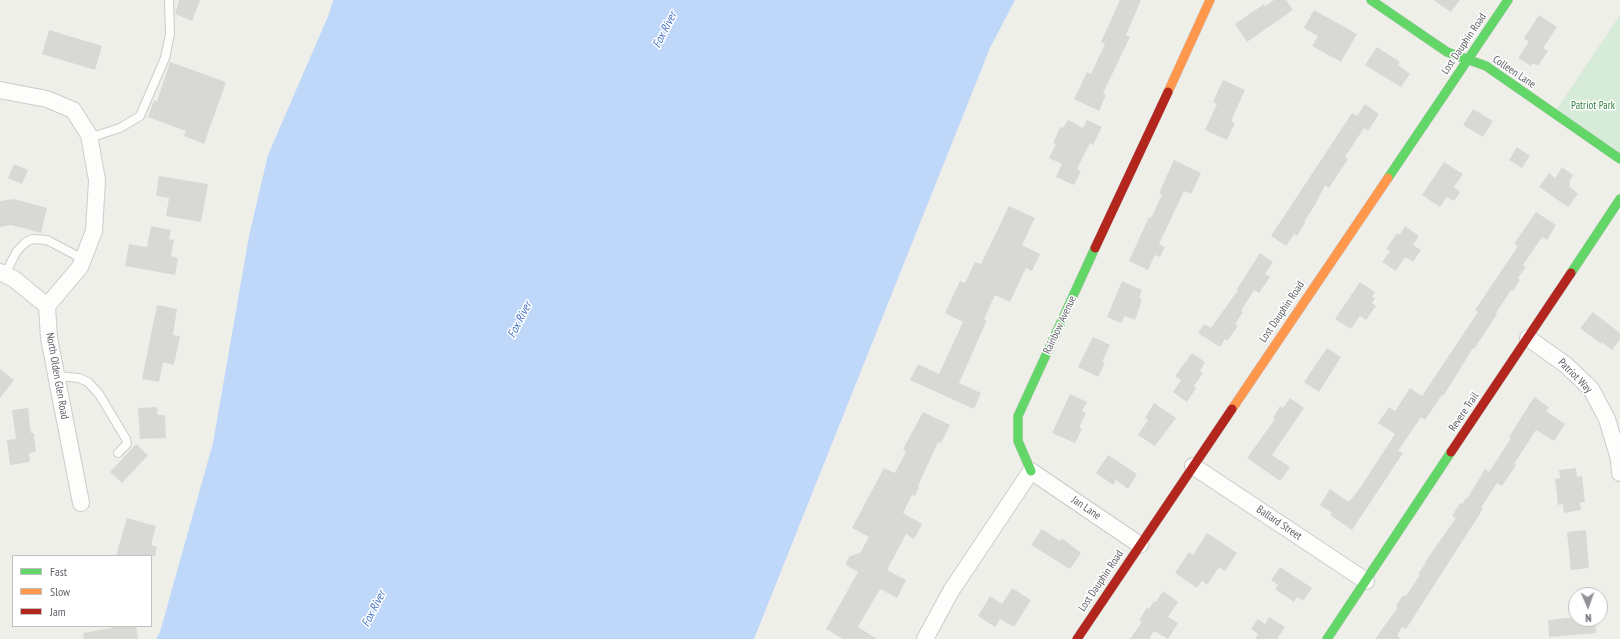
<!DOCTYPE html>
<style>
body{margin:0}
#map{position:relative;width:1620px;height:639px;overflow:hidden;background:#efefea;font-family:"PT Sans Narrow",sans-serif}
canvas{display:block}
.legend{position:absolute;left:12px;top:555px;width:140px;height:72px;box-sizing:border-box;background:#fff;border:1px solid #bfc0c3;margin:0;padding:5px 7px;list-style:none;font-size:12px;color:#5f6268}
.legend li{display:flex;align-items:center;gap:8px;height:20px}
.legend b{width:20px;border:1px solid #bfc0c3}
.north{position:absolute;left:1568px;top:587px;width:40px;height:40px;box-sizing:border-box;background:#fff;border:1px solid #bfc0c3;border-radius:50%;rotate:178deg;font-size:11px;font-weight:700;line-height:16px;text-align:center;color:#5f6268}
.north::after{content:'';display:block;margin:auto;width:14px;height:18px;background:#919396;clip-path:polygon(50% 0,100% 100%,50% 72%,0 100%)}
</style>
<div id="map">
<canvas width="1620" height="639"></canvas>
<ul class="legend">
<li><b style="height:5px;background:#63d668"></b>Fast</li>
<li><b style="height:5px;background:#ff974d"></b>Slow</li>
<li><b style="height:5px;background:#b3261e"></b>Jam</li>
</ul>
<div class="north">N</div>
</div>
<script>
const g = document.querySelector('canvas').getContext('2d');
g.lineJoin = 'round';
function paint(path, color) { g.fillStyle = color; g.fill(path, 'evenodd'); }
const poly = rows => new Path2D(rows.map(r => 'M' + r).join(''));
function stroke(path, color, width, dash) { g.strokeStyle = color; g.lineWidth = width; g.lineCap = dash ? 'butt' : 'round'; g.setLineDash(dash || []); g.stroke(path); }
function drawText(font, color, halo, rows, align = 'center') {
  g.font = font + ' "PT Sans Narrow",sans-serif'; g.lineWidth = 3; g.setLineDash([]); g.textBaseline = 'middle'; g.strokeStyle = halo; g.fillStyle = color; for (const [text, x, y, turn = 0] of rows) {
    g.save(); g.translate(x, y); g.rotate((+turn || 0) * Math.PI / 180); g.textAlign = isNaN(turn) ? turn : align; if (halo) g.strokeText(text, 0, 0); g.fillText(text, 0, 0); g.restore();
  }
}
const green = poly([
 [1620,15,1620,159,1554,113]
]);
const water = poly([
 [333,0,1015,0,990,48,754,639,156,639,160,632,213,443,249,236,268,155,329,14]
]);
const building = poly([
 [179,0,200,0,192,21,175,14],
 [1120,0,1141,0,1126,35,1130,37,1103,93,1106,95,1099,111,1074,99,1087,72,1091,74,1105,44,1101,42],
 [1274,0,1286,0,1293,10,1247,42,1235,24,1264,4,1265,6],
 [1433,0,1460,0,1451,12],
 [1314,10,1357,34,1341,62,1312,46,1318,36,1304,28],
 [1539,15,1557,27,1543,48,1548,51,1538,66,1533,63,1531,66,1518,58,1529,42,1524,38],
 [49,30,102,46,95,70,42,54],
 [1377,47,1400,62,1398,65,1410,74,1401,87,1365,65],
 [170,62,226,82,204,144,184,136,186,131,148,117,154,100,157,101],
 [1223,80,1245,90,1231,121,1235,123,1227,140,1205,130,1217,104,1213,102],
 [1365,104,1379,114,1368,131,1364,128,1345,157,1348,159,1329,188,1325,185,1315,205,1304,222,1305,223,1297,236,1294,234,1286,246,1271,236,1352,113,1357,116],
 [1473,109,1493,121,1483,137,1463,125],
 [1068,120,1083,128,1087,120,1102,127,1093,145,1090,143,1077,169,1081,171,1074,185,1056,177,1062,164,1049,158,1056,144,1053,143,1060,127,1063,128],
 [1517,147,1530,156,1522,168,1509,160],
 [1174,160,1201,173,1191,194,1184,191,1159,244,1165,247,1160,257,1155,255,1148,270,1129,261,1149,217,1151,218,1162,195,1159,193],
 [1444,162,1463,174,1454,187,1460,192,1454,201,1447,197,1440,207,1422,195],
 [14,164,28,170,22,184,8,178],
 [1562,167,1573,175,1569,182,1570,183,1569,186,1578,194,1568,207,1539,187,1549,173,1555,178],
 [159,176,208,184,201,222,166,216,169,198,156,196],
 [14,199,47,208,41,233,11,225,0,227,0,201],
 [1009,206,1035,218,1022,245,1040,254,1032,271,1026,268,1010,302,995,295,984,319,987,320,959,383,981,393,974,409,910,380,918,364,939,374,963,322,945,313,960,281,965,283,975,262,981,264],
 [1536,212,1556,225,1547,240,1542,237,1523,265,1526,267,1518,278,1520,280,1513,291,1511,290,1496,313,1497,314,1490,325,1474,349,1473,348,1444,395,1442,395,1425,420,1421,417,1398,451,1403,453,1352,530,1330,515,1332,513,1320,505,1330,489,1349,502,1360,488,1395,434,1378,423,1389,407,1395,411,1410,388,1422,396,1478,312,1475,310,1518,246,1514,244],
 [151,226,171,230,169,239,174,240,171,256,178,258,175,275,125,266,129,244,147,247],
 [1405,226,1419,236,1413,245,1421,250,1413,262,1405,257,1396,271,1382,262,1390,251,1386,249,1397,233,1400,235],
 [1260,253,1273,262,1265,274,1270,277,1259,293,1254,290,1241,311,1243,312,1235,324,1238,326,1227,341,1225,339,1220,347,1198,333,1204,324,1211,328,1238,290,1237,289],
 [1122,281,1142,290,1139,298,1142,300,1135,320,1125,316,1121,323,1107,317],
 [1360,282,1375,292,1372,297,1375,298,1372,303,1376,306,1366,320,1360,316,1351,329,1335,319],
 [157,305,177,309,173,335,180,336,174,365,163,362,159,382,142,379],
 [1593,312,1620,333,1620,340,1612,350,1602,342,1601,344,1580,328],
 [1093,337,1110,345,1102,362,1105,363,1098,377,1078,367],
 [1327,348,1341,357,1319,392,1304,382],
 [1192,353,1205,362,1200,371,1203,373,1194,386,1196,388,1187,402,1173,392,1181,380,1175,376],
 [0,369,14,380,0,398],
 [1070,394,1087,402,1082,411,1086,413,1079,428,1082,429,1075,443,1052,433],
 [1534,397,1549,407,1546,411,1565,424,1554,441,1536,430,1514,464,1516,465,1502,486,1497,483,1481,508,1483,509,1406,629,1402,627,1397,636,1402,639,1375,639,1398,607,1396,606,1403,595,1406,596,1420,575,1418,574,1426,563,1425,562,1456,518,1452,516,1460,503,1462,504,1466,498,1467,499,1485,469,1489,472,1511,438,1509,437],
 [1290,398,1304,408,1272,455,1290,467,1280,481,1247,458,1275,419,1273,418,1280,406,1283,408],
 [1154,403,1176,418,1155,446,1138,435,1148,420,1145,418],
 [157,407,158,415,165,415,166,438,140,439,138,408],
 [28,408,31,433,34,433,36,452,29,453,30,462,10,465,7,440,16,439,12,410],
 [923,412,950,425,941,443,938,442,918,486,919,487,915,496,912,495,903,513,922,524,914,539,906,534,887,570,906,580,897,598,880,589,858,627,877,639,843,639,826,629,858,572,847,566,846,562,850,556,860,553,869,537,852,528,884,468,895,473,906,452,903,449],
 [136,444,148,455,122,483,110,472],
 [1108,455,1137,474,1128,489,1116,480,1113,485,1096,473],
 [1576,468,1577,477,1582,476,1585,502,1580,502,1581,510,1564,513,1563,504,1558,505,1555,479,1560,478,1559,470],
 [127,518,156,526,151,545,157,547,155,556,116,556],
 [1042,529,1060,541,1062,538,1081,553,1070,569,1031,545],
 [1586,530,1589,568,1571,570,1567,532],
 [1207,533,1237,553,1225,571,1219,567,1207,585,1202,581,1197,588,1175,573,1189,552,1193,555],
 [1280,567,1312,588,1303,601,1297,597,1294,602,1275,589,1278,585,1271,580],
 [1012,588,1031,600,1014,627,1000,619,995,627,978,616,990,596,1002,604],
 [1163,591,1178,602,1168,617,1178,623,1168,639,1154,631,1149,639,1130,639,1142,622,1139,620,1147,608,1149,609,1154,601,1156,602],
 [1269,617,1285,627,1277,639,1255,639,1258,634,1251,629,1258,619,1265,624],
 [1576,617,1576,619,1595,619,1596,633,1549,637,1548,620],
 [111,626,136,626,138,639,84,639,83,633,112,628]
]);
const lane = poly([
 [89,138,120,128,140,116,165,58,170,34,169,0],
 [5,274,17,251,26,242,33,239,47,240,83,259],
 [57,376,79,378,88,382,99,394,126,439,127,444,118,453]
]);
const street = poly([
 [0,90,47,99,73,110,89,135,97,180,94,231,80,267,47,306],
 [0,272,14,279,47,306,49,338,81,503],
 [1528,338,1566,365,1591,389,1607,419,1619,459,1620,473],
 [1193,466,1366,581],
 [925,639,951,591,1031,471,1140,545]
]);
const fast = poly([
 [1371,0,1447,52,1486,66,1620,159],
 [1388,178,1508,0],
 [1571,273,1620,199],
 [1031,471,1018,441,1018,416,1095,248],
 [1327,639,1451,452]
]);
const slow = poly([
 [1168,92,1210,0],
 [1232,409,1388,178]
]);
const jam = poly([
 [1095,248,1168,92],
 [1451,452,1571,273],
 [1077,639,1232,409]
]);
const streetNames = [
 ["Lost Dauphin Road",1464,44,-56],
 ["Colleen Lane",1514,72,34],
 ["Lost Dauphin Road",1282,312,-56],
 ["Rainbow Avenue",1060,325,-65],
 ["North Olden Glen Road",57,376,80],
 ["Patriot Way",1575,376,45],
 ["Revere Trail",1464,412,-56],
 ["Jan Lane",1086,508,34],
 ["Ballard Street",1279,523,34],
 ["Lost Dauphin Road",1101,581,-56]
];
const parkNames = [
 ["Patriot Park",1593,106]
];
const waterNames = [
 ["Fox River",665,30,-63],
 ["Fox River",520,320,-63],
 ["Fox River",374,609,-63]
];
paint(green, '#d7ecd8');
paint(water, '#bfd8f9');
paint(building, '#d8d8d5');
stroke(lane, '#cbcbcb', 10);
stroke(street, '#cbcbcb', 18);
stroke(fast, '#ccc', 10);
stroke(slow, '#ccc', 10);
stroke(jam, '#ccc', 10);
stroke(lane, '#fdfdfc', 8);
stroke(street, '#fdfdfc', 16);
stroke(fast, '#63d668', 9);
stroke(slow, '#ff974d', 9);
stroke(jam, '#b3261e', 9);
drawText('11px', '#5f6268', '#fff', streetNames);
drawText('11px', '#328342', '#fff', parkNames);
drawText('italic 12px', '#4774c8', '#fff', waterNames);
</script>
